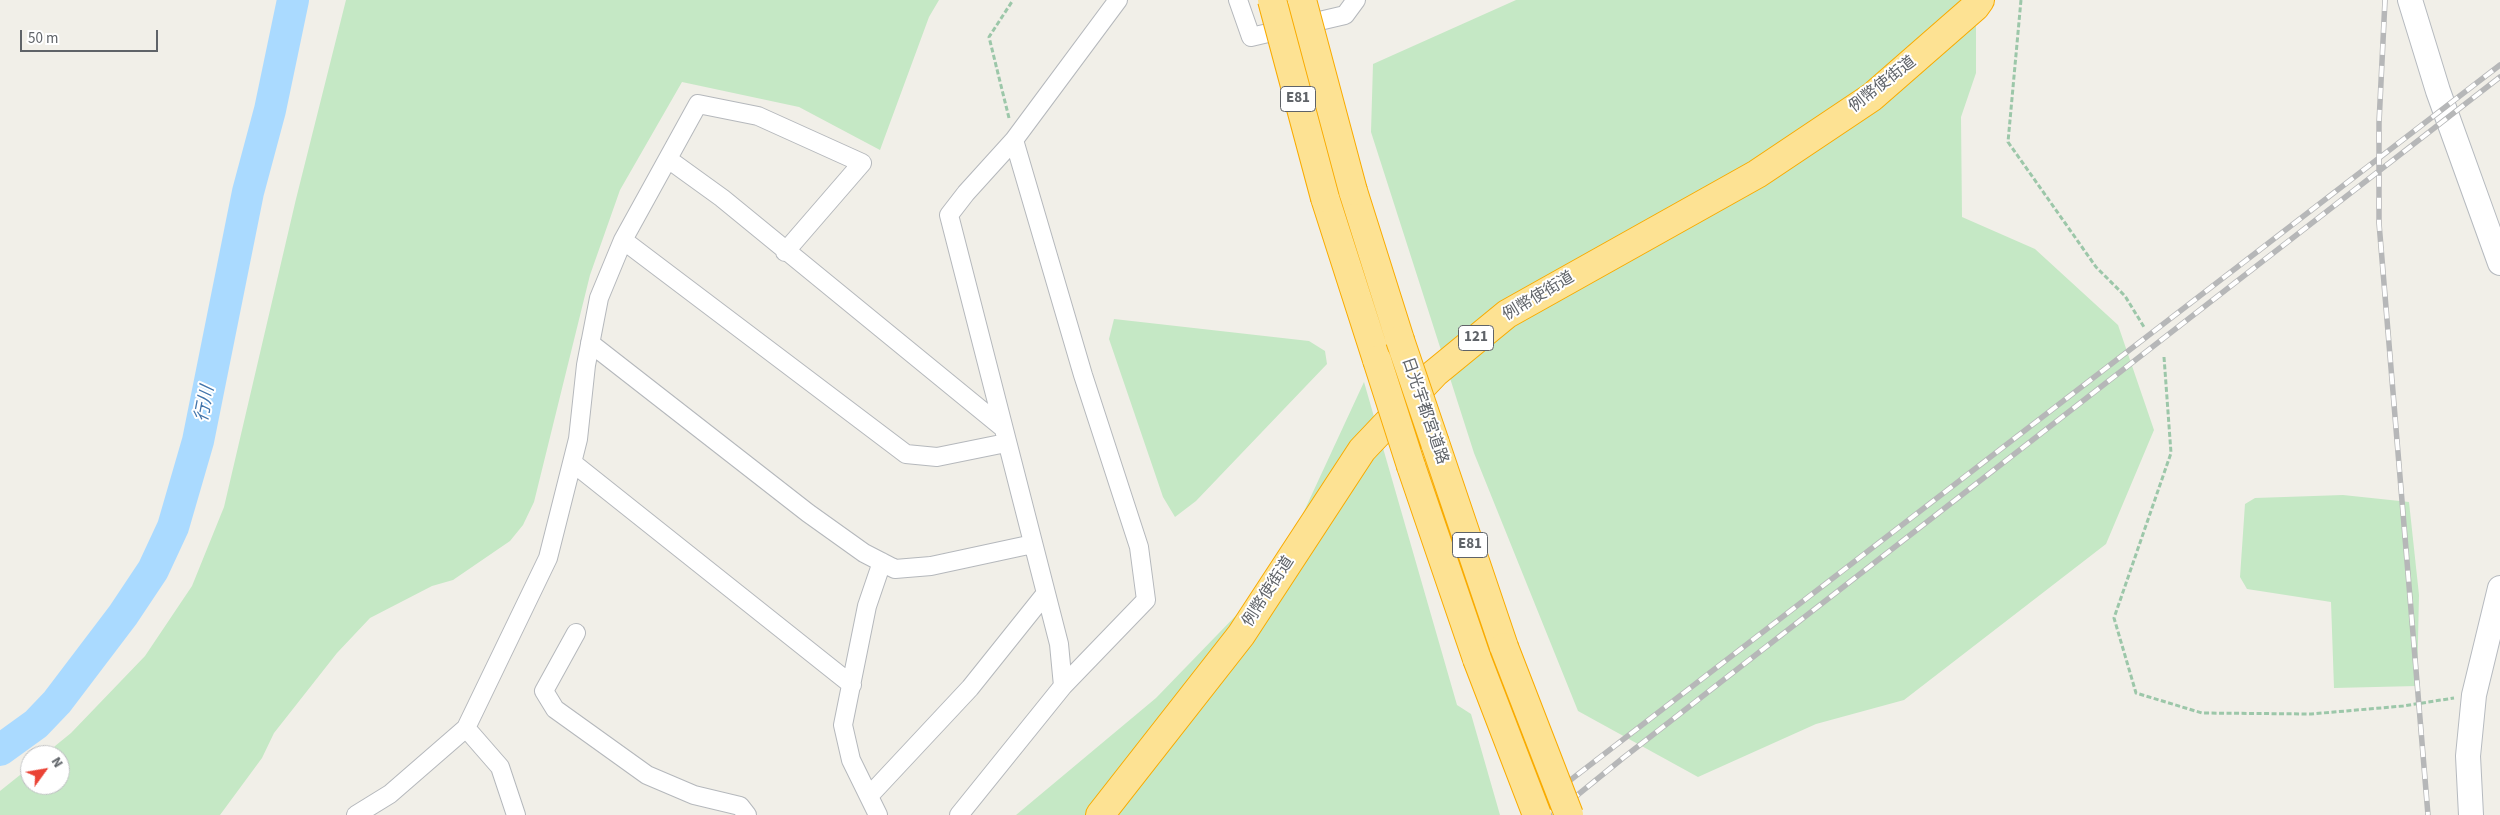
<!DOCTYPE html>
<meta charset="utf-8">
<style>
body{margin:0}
#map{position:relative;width:2500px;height:815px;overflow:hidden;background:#f1efe8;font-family:"Source Sans 3",sans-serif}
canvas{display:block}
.north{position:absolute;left:20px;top:745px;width:50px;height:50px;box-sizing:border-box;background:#fff;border:1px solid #bfc1c3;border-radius:50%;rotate:58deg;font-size:14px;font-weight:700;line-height:20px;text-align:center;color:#5f6368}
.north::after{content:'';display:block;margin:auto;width:18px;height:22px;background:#ea4335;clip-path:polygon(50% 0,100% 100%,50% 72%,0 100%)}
.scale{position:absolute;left:20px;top:30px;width:138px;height:22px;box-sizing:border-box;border:2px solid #5f6368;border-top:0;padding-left:6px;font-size:15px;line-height:18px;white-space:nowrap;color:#5f6368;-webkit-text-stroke:4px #fff;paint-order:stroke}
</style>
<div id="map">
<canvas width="2500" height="815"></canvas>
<div class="north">N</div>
<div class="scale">50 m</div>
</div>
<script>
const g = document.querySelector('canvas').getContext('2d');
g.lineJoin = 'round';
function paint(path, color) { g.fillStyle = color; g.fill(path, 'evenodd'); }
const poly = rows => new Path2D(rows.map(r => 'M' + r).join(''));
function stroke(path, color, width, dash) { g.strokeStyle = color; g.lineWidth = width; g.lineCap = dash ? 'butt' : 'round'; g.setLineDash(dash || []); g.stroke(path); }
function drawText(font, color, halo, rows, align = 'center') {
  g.font = font + ' "Source Sans 3","Noto Sans JP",sans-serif'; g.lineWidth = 4; g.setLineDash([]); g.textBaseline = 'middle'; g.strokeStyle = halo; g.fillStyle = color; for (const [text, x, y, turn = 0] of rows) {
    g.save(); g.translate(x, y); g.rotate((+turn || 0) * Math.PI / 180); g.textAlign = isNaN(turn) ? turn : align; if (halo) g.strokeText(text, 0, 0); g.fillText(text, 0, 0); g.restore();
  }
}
const green = poly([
 [346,0,939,0,929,17,880,150,799,107,682,82,620,190,590,275,534,502,523,525,510,541,453,580,432,586,370,618,337,653,274,733,262,758,220,815,0,815,0,791,30,767,30,785,60,785,60,755,44,755,71,733,145,656,192,586,224,507,296,199],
 [1516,0,1976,0,1976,73,1961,117,1962,217,2035,249,2118,325,2154,430,2106,544,1904,700,1816,724,1698,777,1578,711,1474,453,1371,132,1373,64],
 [1114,319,1309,341,1325,351,1327,364,1196,501,1175,517,1163,497,1109,339],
 [1364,382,1457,705,1471,714,1500,815,1016,815,1156,698,1249,602,1261,604],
 [2343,495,2409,502,2419,595,2417,686,2334,688,2331,602,2247,589,2240,577,2245,504,2255,498]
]);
const river = poly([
 [0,750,36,724,57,702,123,615,153,570,173,527,198,441,248,192,270,110,293,0]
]);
const path = poly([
 [2021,0,2008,142,2096,267,2125,296,2144,327],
 [1009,118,989,37,1013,0],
 [2164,357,2171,453,2114,618,2136,693,2202,713,2311,714,2403,706,2454,698]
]);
const street = poly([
 [1238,0,1251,37,1345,15,1356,0],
 [1014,140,1083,375,1139,547,1146,600,1063,686],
 [668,159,722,198,1002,427],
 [623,240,906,454,937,457,1006,443],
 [590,343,808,513,864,553,895,569,931,566,1033,544],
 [573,463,852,685],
 [576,633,544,691,555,709,647,775,694,795,740,806,747,815],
 [466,728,500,767,516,815],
 [869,796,970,688,1046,593],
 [356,815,390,794,466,728,548,558,578,439,586,365,599,298,623,240,698,104,758,116,862,163,785,252],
 [878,815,851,760,843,725,867,606,882,562],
 [959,815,1063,686,1059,644,949,215,966,193,1014,140,1118,0]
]);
const secondary = poly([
 [2410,0,2438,91,2500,263],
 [2471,815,2468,756,2474,695,2500,588]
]);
const highway = poly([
 [1353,191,1400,340],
 [1325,198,1377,360],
 [1435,443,1504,647],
 [1411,466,1477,659],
 [1100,815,1241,635,1362,450,1435,373,1507,314,1757,174,1872,97,1975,7,1980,0]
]);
const rail = poly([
 [2385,0,2379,123,2379,223,2428,815],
 [1525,815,2500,65],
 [1553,815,1623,758,2500,77]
]);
const highwayBridge = poly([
 [1272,0,1325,198],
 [1302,0,1353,191],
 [1400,340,1435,443],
 [1377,360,1411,466],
 [1504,647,1569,815],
 [1477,659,1537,815]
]);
const shields = [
 [1298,99,35],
 [1476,338,35],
 [1470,545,35]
];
const shieldNames = [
 ["E81",1298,99],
 ["121",1476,338],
 ["E81",1470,545]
];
const streetNames = [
 ["例幣使街道",1883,85,-38],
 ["例幣使街道",1539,297,-31],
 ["日光宇都宮道路",1424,411,71],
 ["例幣使街道",1269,592,-57]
];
const waterNames = [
 ["行川",206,404,-79]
];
paint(green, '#c5e8c5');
stroke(river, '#aadaff', 32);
stroke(street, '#b5b8bc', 20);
stroke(secondary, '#b6babf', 26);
stroke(highway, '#f9ab00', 30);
stroke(path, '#9cc7a9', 3, [5, 2.5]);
stroke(street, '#fff', 18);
stroke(secondary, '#fff', 24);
stroke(highway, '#fde293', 28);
stroke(rail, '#b6b7b8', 5.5);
stroke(rail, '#fff', 4, [11]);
stroke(highwayBridge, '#f9ab00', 30, []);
stroke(highwayBridge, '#fde293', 28);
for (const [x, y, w] of shields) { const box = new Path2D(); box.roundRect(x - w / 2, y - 12.5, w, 25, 4); g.fillStyle = '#fff'; g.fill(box); stroke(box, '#5f6368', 1); }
drawText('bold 15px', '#5f6368', null, shieldNames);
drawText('16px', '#5f6368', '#fff', streetNames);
drawText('italic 18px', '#4174aa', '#fff', waterNames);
</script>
